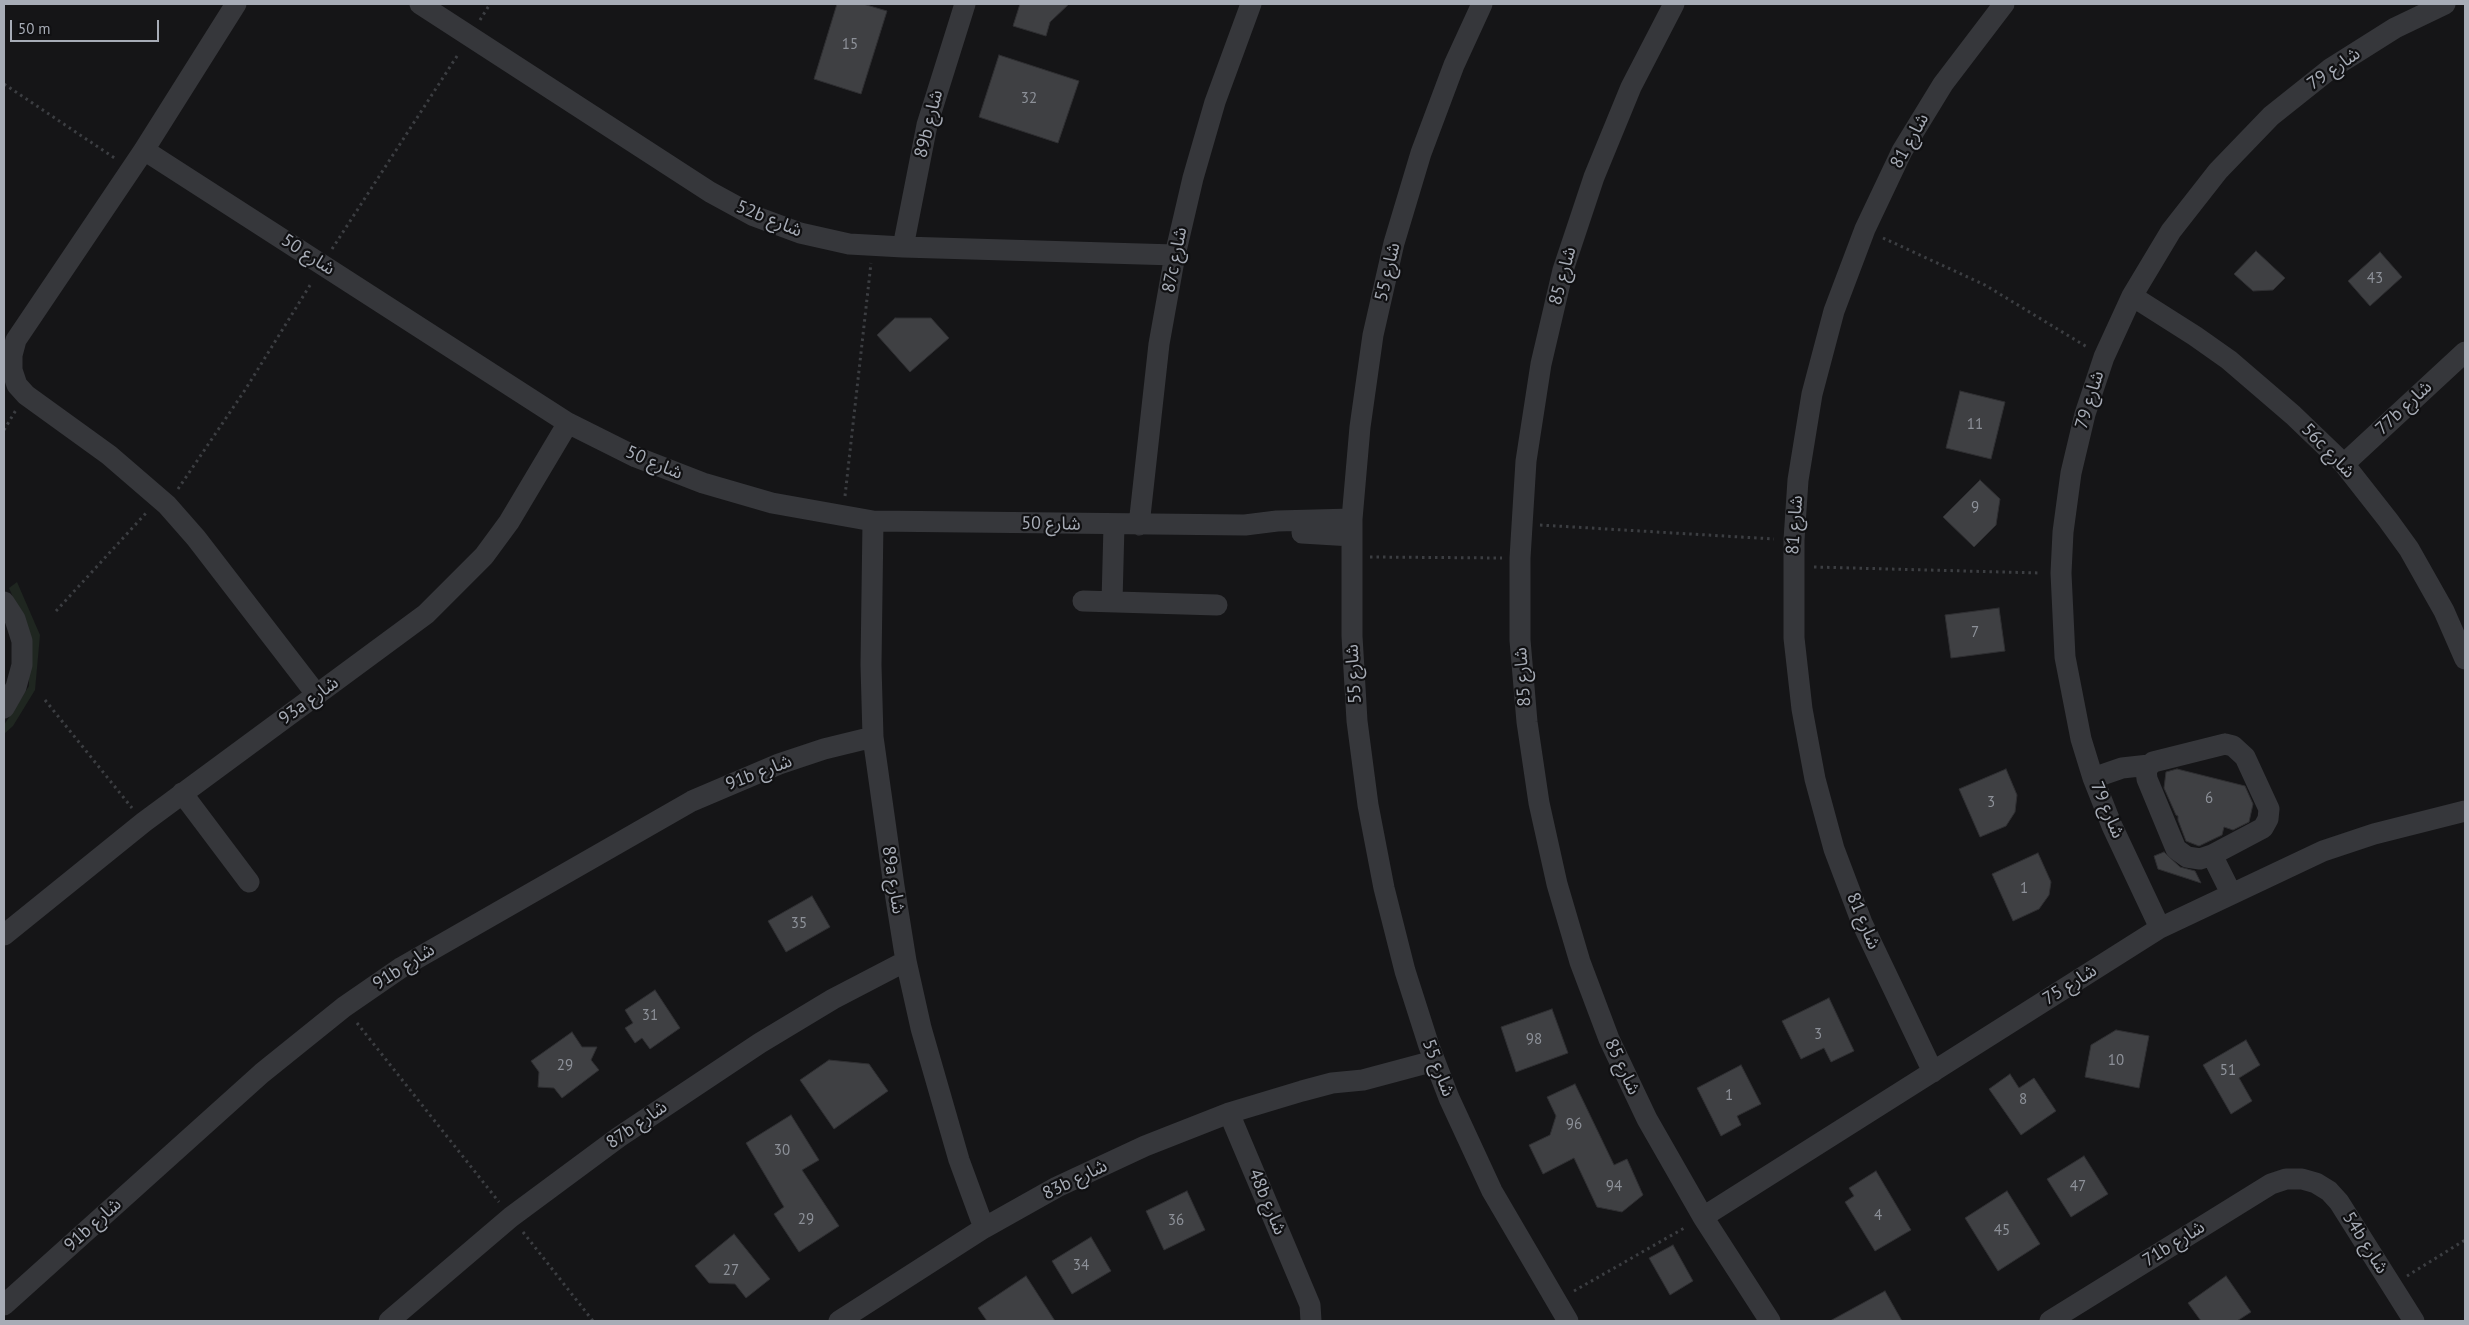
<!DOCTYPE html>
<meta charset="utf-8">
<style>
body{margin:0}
#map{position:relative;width:2469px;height:1325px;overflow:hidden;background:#151517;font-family:"PT Sans",sans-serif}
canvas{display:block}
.frame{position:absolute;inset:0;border:5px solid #a7acb6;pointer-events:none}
.scale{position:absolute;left:10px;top:20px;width:149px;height:22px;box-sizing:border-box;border:2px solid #a7acb6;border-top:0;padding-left:6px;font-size:15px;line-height:18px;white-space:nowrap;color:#a7acb6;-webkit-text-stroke:4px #101012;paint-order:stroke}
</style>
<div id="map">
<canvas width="2469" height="1325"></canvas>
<div class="frame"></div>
<div class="scale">50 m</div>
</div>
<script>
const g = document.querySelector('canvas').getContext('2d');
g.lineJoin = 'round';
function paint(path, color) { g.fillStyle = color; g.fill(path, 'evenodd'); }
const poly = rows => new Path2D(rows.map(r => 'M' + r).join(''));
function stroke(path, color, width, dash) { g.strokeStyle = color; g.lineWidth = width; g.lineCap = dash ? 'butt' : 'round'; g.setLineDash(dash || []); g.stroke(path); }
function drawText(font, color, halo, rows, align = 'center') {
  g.font = font + ' "PT Sans","Noto Sans Arabic",sans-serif'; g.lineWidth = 4.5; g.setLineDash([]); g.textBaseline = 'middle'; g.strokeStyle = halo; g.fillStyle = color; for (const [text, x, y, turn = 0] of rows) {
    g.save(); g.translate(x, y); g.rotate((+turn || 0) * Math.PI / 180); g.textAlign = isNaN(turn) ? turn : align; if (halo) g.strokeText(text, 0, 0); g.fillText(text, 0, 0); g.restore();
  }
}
const green = poly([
 [17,582,40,635,35,690,13,726,4,734,4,725,29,686,29,634,9,588]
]);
const building = poly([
 [837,4,863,4,887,11,861,94,814,79,837,4],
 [1020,4,1069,4,1050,22,1046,36,1013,26,1020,4],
 [999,55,1079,81,1058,143,979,117,999,55],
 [2256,251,2285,278,2273,290,2253,291,2234,274,2256,251],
 [2380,252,2402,277,2370,306,2348,281,2380,252],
 [895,318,931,318,949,338,910,372,877,335,895,318],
 [1960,391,2005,402,1991,459,1946,448,1960,391],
 [1980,480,2000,499,1996,525,1974,547,1943,517,1980,480],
 [1999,608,2005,651,1951,658,1945,615,1999,608],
 [2006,769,2017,795,2015,812,2006,826,1980,837,1959,789,2006,769],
 [2177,769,2245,786,2253,804,2249,822,2233,830,2224,827,2222,835,2199,846,2186,841,2178,820,2178,816,2176,815,2164,788,2166,772,2177,769],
 [2164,852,2180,867,2195,871,2201,883,2158,869,2154,856,2164,852],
 [2038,853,2051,882,2049,895,2039,909,2013,921,1992,874,2038,853],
 [812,896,830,927,786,952,768,921,812,896],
 [655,990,680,1028,650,1049,642,1038,635,1043,625,1028,633,1023,625,1010,655,990],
 [1829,998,1854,1051,1831,1062,1824,1048,1801,1059,1782,1021,1829,998],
 [1552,1009,1568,1053,1516,1072,1501,1027,1552,1009],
 [2116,1030,2149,1036,2139,1088,2085,1077,2091,1045,2116,1030],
 [572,1032,582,1047,597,1047,591,1060,599,1070,562,1098,554,1088,538,1087,539,1072,531,1061,572,1032],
 [2246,1040,2260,1065,2239,1078,2252,1101,2231,1114,2203,1065,2246,1040],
 [829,1060,869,1064,888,1091,834,1129,800,1080,829,1060],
 [1741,1065,1761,1104,1737,1116,1741,1125,1721,1136,1697,1088,1741,1065],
 [2010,1074,2019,1088,2034,1078,2056,1111,2021,1135,1989,1089,2010,1074],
 [1575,1084,1614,1165,1627,1159,1643,1195,1622,1212,1597,1207,1574,1158,1543,1174,1529,1145,1550,1135,1556,1116,1547,1097,1575,1084],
 [791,1115,819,1160,802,1170,839,1226,799,1252,774,1214,784,1207,746,1143,791,1115],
 [2084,1156,2108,1194,2071,1217,2047,1179,2084,1156],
 [1876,1171,1911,1230,1875,1251,1845,1202,1854,1196,1849,1188,1876,1171],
 [1187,1191,1205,1230,1164,1250,1146,1211,1187,1191],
 [2007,1191,2040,1244,1998,1271,1965,1218,2007,1191],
 [734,1234,770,1279,746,1298,735,1284,709,1283,695,1266,734,1234],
 [1091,1237,1111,1271,1072,1294,1052,1261,1091,1237],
 [1673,1245,1693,1281,1670,1295,1649,1258,1673,1245],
 [1026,1276,1055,1321,987,1321,978,1308,1026,1276],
 [2226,1276,2251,1312,2237,1321,2201,1321,2188,1303,2226,1276],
 [1885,1291,1902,1321,1830,1321,1885,1291]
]);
const path = poly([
 [480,20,490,4],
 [4,84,116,159],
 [1883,238,1985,285,2087,347],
 [332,249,459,53],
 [4,430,16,410],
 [178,489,245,390,312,282],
 [845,496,871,263],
 [1540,525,1774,539],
 [1370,557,1502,558],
 [1814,567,2040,573],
 [56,611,147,512],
 [45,700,132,808],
 [357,1023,499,1202],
 [523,1232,593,1321],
 [2407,1276,2465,1240],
 [1574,1291,1686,1227]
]);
const minor = poly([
 [236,4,144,150,16,340,12,355,12,370,17,385,26,395,109,455,167,505,196,538,317,695],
 [420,4,710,192,754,216,800,233,849,244,903,247,1175,255],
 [1482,4,1454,65,1421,153,1394,243,1373,335,1360,427,1352,519,1352,636,1357,721,1368,805,1384,888,1405,971,1429,1046,1449,1098,1492,1191,1568,1321],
 [1674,4,1631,87,1594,177,1563,270,1541,364,1526,461,1520,558,1520,640,1527,722,1539,803,1557,884,1580,962,1609,1039,1647,1119,1703,1217,1770,1321],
 [144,150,568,423,636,457,703,483,772,503,873,521,1245,525,1277,521,1352,519],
 [903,247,927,125,965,4],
 [2132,296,2195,336,2229,360,2293,415,2344,464,2388,520,2409,549,2444,611,2465,659],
 [2344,464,2465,352],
 [873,521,871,665,873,737,894,886,906,961,921,1028,959,1160,984,1228],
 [1139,525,1159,344,1175,255,1193,178,1215,102,1251,4],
 [1302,533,1352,536],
 [1083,601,1217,605],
 [4,602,15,619,22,641,22,665,16,687,4,708],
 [1112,602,1114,525],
 [2225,744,2233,746,2245,757,2269,809,2268,819,2263,828,2212,855,2200,859,2187,857,2176,849,2147,779,2146,769,2153,762,2225,744],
 [2093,778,2122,768,2149,765],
 [182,793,249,882],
 [2212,855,2231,893],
 [2160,928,2112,826,2093,778,2081,739,2065,657,2061,573,2063,532,2071,473,2085,414,2104,357,2132,296,2171,231,2218,171,2271,116,2330,69,2395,28,2445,4],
 [4,935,144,822,426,614,484,556,509,522,568,423],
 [1933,1072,1862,923,1834,849,1815,779,1802,709,1794,638,1794,540,1798,480,1812,394,1834,311,1865,229,1902,151,1943,84,2004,4],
 [1229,1113,1310,1305,1311,1321],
 [1703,1217,2160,928,2323,851,2374,834,2465,811],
 [4,1305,262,1073,344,1007,402,967,692,801,779,764,824,749,873,737],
 [389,1321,511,1217,619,1137,760,1043,833,999,906,961],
 [839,1321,984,1228,1057,1187,1145,1146,1229,1113,1302,1091,1332,1083,1363,1080,1434,1061],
 [2050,1321,2271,1184,2286,1179,2302,1179,2316,1183,2329,1191,2339,1202,2414,1321]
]);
const numberNames = [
 ["15",850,45],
 ["32",1029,99],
 ["43",2375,279],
 ["11",1975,425],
 ["9",1975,508],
 ["7",1975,633],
 ["6",2209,799],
 ["3",1991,803],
 ["1",2024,889],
 ["35",799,924],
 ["31",650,1016],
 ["3",1818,1035],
 ["98",1534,1040],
 ["10",2116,1061],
 ["29",565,1066],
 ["51",2228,1071],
 ["1",1729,1096],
 ["8",2023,1100],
 ["96",1574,1125],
 ["30",782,1151],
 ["94",1614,1187],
 ["47",2078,1187],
 ["4",1878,1216],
 ["29",806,1220],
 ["36",1176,1221],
 ["45",2002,1231],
 ["34",1081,1266],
 ["27",731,1271]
];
const streetNames = [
 ["شارع 79",2334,69,-35],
 ["89b شارع",929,124,-76],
 ["شارع 81",1910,141,-61],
 ["52b شارع",769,219,22],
 ["شارع 50",308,255,33],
 ["87c شارع",1175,260,-79],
 ["شارع 55",1388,272,-77],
 ["شارع 85",1563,276,-75],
 ["شارع 79",2090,400,-73],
 ["77b شارع",2404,408,-43],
 ["56c شارع",2328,451,46],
 ["شارع 50",654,463,23],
 ["شارع 50",1051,524,1],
 ["شارع 81",1795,525,-86],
 ["شارع 55",1354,674,-93],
 ["شارع 85",1523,677,-94],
 ["93a شارع",309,701,-36],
 ["91b شارع",759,773,-21],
 ["شارع 79",2107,810,67],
 ["89a شارع",893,880,81],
 ["شارع 81",1863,921,67],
 ["91b شارع",404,967,-33],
 ["شارع 75",2070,985,-32],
 ["شارع 85",1622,1067,65],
 ["شارع 55",1438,1068,69],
 ["87b شارع",637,1125,-35],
 ["83b شارع",1075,1180,-26],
 ["48b شارع",1267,1202,67],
 ["91b شارع",93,1225,-42],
 ["54b شارع",2365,1243,58],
 ["71b شارع",2174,1244,-32]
];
paint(green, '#1f2620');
paint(building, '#3f4043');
stroke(building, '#2f2f32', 1);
stroke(path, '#3c3e42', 3, [2.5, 4]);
stroke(minor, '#36373b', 21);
drawText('15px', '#8d9199', null, numberNames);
drawText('18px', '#a7acb6', '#101012', streetNames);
</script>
